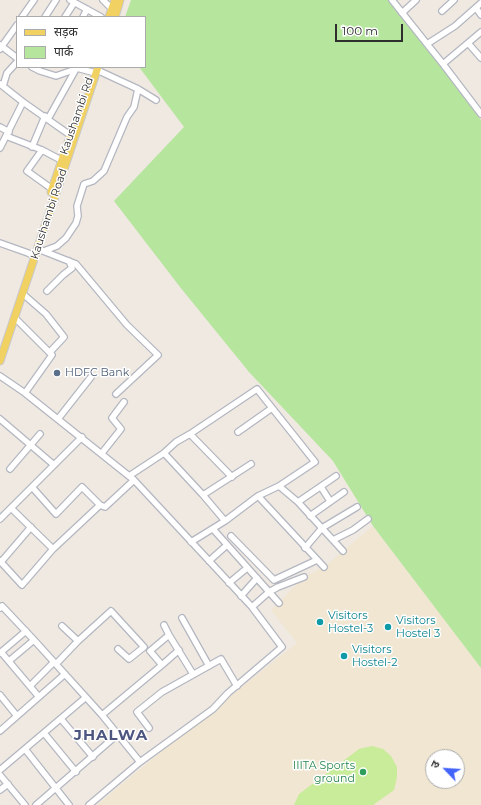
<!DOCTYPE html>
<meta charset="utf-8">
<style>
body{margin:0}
#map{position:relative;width:481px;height:805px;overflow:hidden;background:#efe9e1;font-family:Montserrat,"Noto Sans Devanagari",sans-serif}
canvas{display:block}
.legend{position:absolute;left:16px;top:16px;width:130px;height:52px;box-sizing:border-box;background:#fff;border:1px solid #ababab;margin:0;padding:5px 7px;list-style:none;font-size:12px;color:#2e2e2e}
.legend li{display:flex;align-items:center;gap:8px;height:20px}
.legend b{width:20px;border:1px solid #ababab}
.north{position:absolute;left:425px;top:749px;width:40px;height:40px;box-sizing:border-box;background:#fff;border:1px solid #ababab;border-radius:50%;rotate:295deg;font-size:11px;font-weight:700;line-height:16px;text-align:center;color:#2e2e2e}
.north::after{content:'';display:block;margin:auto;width:14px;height:18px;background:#4264fb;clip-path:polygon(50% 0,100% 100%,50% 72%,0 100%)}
.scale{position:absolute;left:335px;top:24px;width:68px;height:18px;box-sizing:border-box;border:2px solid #2e2e2e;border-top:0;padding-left:5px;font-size:12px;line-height:14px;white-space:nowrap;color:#2e2e2e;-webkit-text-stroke:3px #fff;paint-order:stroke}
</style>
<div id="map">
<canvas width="481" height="805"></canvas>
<ul class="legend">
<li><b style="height:5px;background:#f2d163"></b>सड़क</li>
<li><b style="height:11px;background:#b6e59e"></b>पार्क</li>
</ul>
<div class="north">उ</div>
<div class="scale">100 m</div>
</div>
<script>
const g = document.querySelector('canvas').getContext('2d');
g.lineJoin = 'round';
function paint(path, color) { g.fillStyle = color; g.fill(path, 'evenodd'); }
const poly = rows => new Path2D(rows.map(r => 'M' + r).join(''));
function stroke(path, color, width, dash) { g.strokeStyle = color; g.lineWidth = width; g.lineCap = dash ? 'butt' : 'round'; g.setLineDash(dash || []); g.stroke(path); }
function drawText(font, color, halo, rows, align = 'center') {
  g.font = font + ' Montserrat,sans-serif'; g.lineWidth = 3; g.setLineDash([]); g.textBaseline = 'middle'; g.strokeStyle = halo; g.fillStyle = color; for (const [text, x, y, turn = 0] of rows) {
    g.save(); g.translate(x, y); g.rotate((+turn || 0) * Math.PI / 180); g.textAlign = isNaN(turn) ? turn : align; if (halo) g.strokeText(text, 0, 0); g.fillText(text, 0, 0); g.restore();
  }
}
const education = poly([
 [373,526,481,668,481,805,97,805,186,731,297,643,271,610,304,577,324,567],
 [433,757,457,757,457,781,433,781]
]);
const green = poly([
 [131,0,390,0,481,120,481,668,373,526,333,461,249,372,180,287,114,201,184,127,139,67,145,67,145,17,125,17]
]);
const pitch = poly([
 [372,746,383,749,391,756,397,767,397,777,394,790,373,805,294,805,299,794,359,749]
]);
const minor = poly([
 [70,0,101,17],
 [103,0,112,9],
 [392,0,427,44],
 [476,8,481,15],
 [442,11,454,0],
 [402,13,416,0],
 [22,17,34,0],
 [45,17,56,0],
 [65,17,74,3],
 [83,17,87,9],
 [481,32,443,64,481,114],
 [468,43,481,58],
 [0,45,17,58],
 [0,49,17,25],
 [443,64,427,44,455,26,481,3],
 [32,67,40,71,56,76,76,69],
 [73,67,92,72],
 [97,70,138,89,156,100],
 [0,84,23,102,0,148],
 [3,86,7,73,17,62],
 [23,102,70,135],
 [48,119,76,69],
 [0,127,9,132],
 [6,136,42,150,61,160],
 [32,147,45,116],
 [42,150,27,171,52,189],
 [0,243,28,253,32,255],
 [38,249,76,264,127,325,158,355,116,394],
 [44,251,57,246,66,238,76,223,78,216,77,206,84,184,93,181,104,171,127,117,134,107,138,89],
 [47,291,63,275,72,268,69,261],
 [23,294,46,314,64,337,50,352],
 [15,318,52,355,25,393],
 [0,376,25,393,134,480,252,607,282,647,228,693,213,709,140,762,89,805],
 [0,419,54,465],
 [58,419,91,377],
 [238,432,272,408],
 [190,434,232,477],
 [102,453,121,429,112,418,124,402],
 [164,453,203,495,225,521],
 [10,469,40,434],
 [129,476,164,453,176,442,190,434,257,389,315,462,279,486,258,496,225,521,191,542],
 [279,486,298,502,343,551],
 [32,487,56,514,82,487,100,505],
 [321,487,330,501],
 [203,495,251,464],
 [258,496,324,567],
 [298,502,336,476],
 [11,508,53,549],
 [310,516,344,492],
 [0,519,82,437],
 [213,529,279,603],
 [231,536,274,580,317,560],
 [333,540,353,530,368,519],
 [305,548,322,528,357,507],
 [0,561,22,585,53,549,100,505,105,507,134,480],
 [209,561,227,545],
 [1,562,31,527],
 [229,583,247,568],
 [241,596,257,578],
 [252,607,269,592,278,587,304,577],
 [0,608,2,606,34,640,102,715,140,762],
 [182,618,209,666],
 [62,626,78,641],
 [169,635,193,674],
 [1,652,39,697],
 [0,653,26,631],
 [9,661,34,640],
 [56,664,78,641,111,611,144,647,129,659,118,649],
 [162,665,179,650],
 [30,686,54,662],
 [0,695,17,716],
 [102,715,162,665,150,651,169,635,164,625],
 [61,719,93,757],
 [149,728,137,712,162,692,221,659,237,686],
 [0,731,65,674],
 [44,733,76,772],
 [25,749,69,805],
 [0,770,85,698],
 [0,775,25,805],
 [0,790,8,784],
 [36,805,117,735]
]);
const major = poly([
 [109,17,115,0],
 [115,17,120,0],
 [51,192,73,128],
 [0,361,98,67]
]);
const markers = [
 [57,373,4,"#5c6f8a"],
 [320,622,4,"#0f9aa8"],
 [388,627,4,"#0f9aa8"],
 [344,656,4,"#0f9aa8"],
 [363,772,4,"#2e9e5b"]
];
const streetNames = [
 ["Kaushambi Rd",77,116,-71],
 ["Kaushambi Road",49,214,-72]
];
const serviceNames = [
 ["HDFC Bank",65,373]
];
const cultureNames = [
 ["Visitors",328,616],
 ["Hostel-3",328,629],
 ["Visitors",396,621],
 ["Hostel 3",396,634],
 ["Visitors",352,650],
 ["Hostel-2",352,663]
];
const leisureNames = [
 ["IIITA Sports",355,766],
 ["ground",355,779]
];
const districtNames = [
 ["JHALWA",111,736]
];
paint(education, '#f0e6d1');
paint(green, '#b6e59e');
paint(pitch, '#c9ec9a');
stroke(minor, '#b4b7c1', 8);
stroke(major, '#c9c9c9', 9);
stroke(minor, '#fff', 5.5);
stroke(major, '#f2d163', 7);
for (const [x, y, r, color] of markers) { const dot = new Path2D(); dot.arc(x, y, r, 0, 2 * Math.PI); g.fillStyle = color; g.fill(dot); stroke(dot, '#fff', 1.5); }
drawText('11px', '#2e2e2e', '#fff', streetNames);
drawText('11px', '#4e5e75', '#fff', serviceNames, 'left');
drawText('11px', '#0d838f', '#fff', cultureNames, 'left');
drawText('11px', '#27864d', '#fff', leisureNames, 'right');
g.letterSpacing = '1px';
drawText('bold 15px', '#4d5680', '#fff', districtNames);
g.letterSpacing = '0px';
</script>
